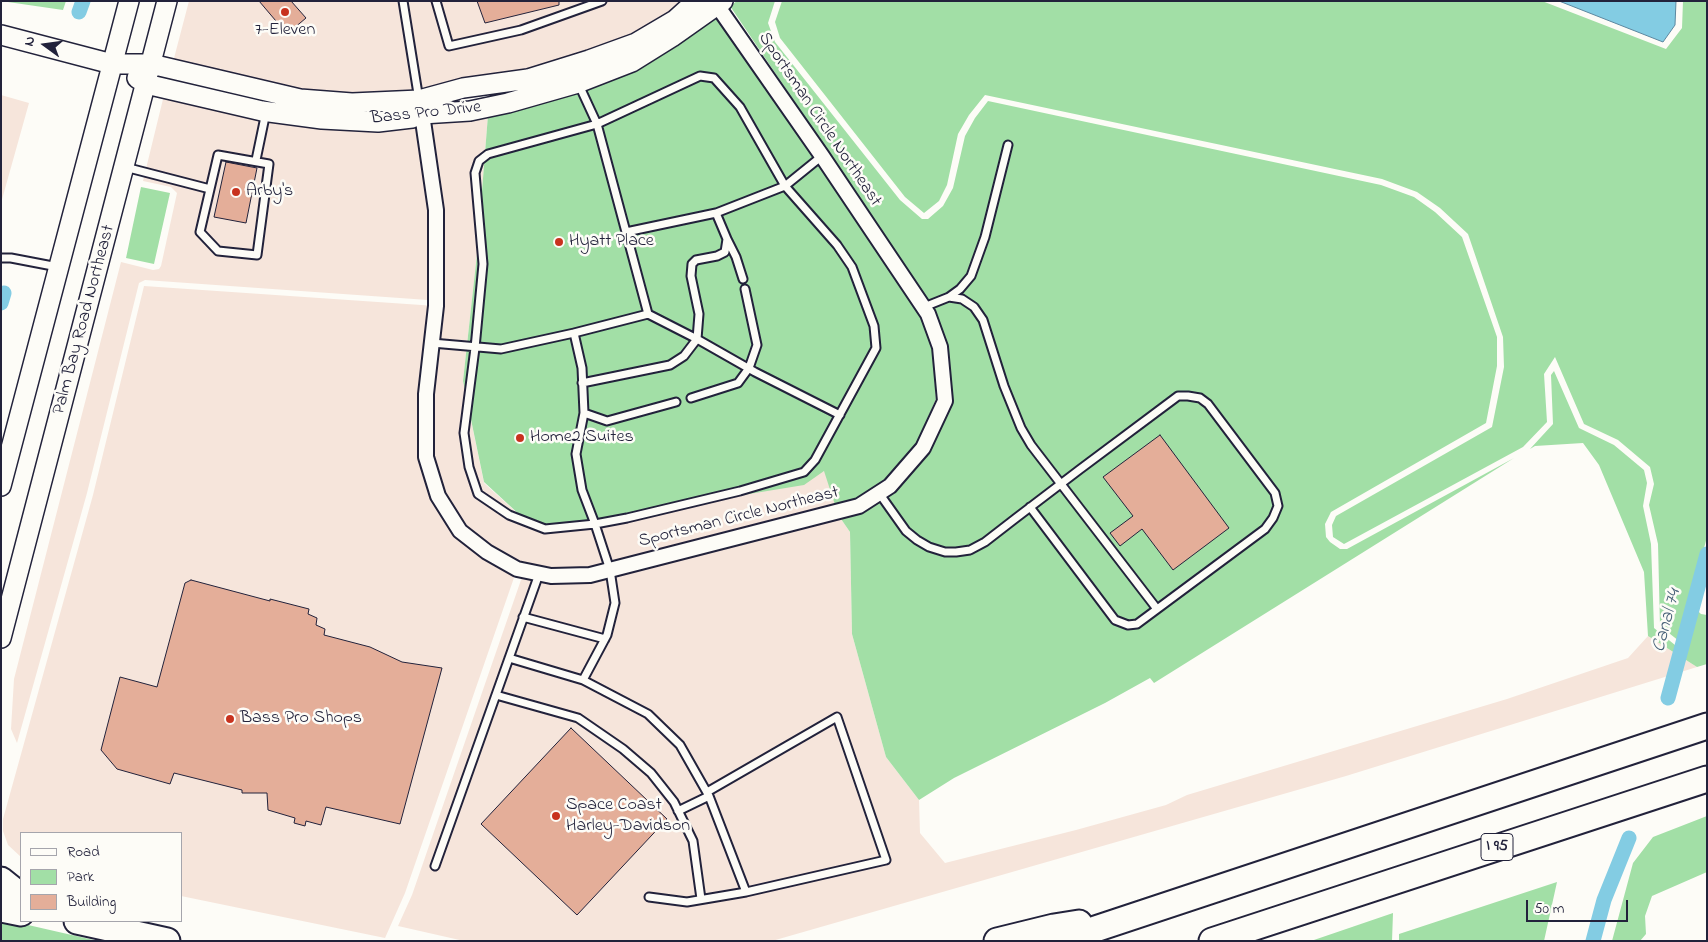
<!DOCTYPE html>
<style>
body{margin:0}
#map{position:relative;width:1708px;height:942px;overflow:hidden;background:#fdfcf7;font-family:"Indie Flower",sans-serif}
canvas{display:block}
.frame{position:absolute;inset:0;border:2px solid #22223b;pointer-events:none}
.legend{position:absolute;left:20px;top:832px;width:162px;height:90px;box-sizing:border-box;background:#fdfcf7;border:1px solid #a5a5ac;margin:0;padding:6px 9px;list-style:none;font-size:15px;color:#22223b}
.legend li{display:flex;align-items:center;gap:10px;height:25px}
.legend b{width:25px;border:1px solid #a5a5ac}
.north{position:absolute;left:20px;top:20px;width:50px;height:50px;-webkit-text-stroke:4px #fdfcf7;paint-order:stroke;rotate:284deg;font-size:14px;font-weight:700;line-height:20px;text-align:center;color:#22223b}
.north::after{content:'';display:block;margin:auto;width:18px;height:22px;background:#22223b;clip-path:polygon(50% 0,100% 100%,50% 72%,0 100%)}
.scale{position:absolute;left:1526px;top:900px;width:102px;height:22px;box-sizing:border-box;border:2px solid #22223b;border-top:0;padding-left:6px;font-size:15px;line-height:18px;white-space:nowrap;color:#22223b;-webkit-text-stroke:4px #fdfcf7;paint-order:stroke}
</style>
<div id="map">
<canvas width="1708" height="942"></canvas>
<div class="frame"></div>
<ul class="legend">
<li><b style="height:6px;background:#fdfcf7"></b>Road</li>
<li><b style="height:14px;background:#a2dfa6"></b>Park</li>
<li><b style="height:14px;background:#e4ae99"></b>Building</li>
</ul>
<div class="north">N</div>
<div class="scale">50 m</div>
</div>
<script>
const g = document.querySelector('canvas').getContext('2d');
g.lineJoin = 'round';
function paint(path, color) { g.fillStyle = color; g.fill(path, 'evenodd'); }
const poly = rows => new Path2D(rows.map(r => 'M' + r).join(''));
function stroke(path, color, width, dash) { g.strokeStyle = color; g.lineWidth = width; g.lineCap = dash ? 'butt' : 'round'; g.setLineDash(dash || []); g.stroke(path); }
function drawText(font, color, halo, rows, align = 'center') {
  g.font = font + ' "Indie Flower",sans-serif'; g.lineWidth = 5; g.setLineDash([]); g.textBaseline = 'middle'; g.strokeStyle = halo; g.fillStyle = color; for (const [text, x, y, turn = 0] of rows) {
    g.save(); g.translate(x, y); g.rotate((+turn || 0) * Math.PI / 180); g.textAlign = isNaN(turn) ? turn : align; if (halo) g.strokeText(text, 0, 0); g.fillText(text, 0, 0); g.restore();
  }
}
const built = poly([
 [189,1,684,1,670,14,632,36,526,73,417,93,352,96,301,92,173,62],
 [1,95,29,103,1,203],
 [164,95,415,124,428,210,428,300,145,280,139,283,87,493,17,743,11,729,14,679,121,262,153,270,159,269,161,266,177,193,171,187,143,181],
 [488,115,477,254,463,381,484,483,535,529,825,471,835,505,588,568,552,569,520,562,491,546,466,526,445,494,434,457,434,395,444,307,444,210,431,121],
 [144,286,436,306,426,457,460,531,517,569,405,893,385,938,181,896,181,833,21,833,21,857,8,845,3,831,3,819,93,495],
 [841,519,850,532,852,634,886,757,919,800,920,833,945,863,1076,830,1166,805,1187,795,1507,699,1628,658,1648,636,1697,667,1346,776,772,941,464,941,398,926,412,895,522,577,552,584,592,582]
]);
const green = poly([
 [1,1,66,1,63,10],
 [737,1,775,1,768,23,775,42,900,200,922,219,928,219,943,206,953,188,965,136,975,118,988,101,1381,185,1414,197,1435,212,1462,237,1497,337,1497,366,1486,423,1331,512,1325,524,1326,537,1330,542,1340,549,1347,549,1514,458,1154,683,1150,678,1105,703,954,778,919,800,886,757,852,634,850,532,841,519,864,512,894,491,931,451,952,401,948,347,935,310,730,6],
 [782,1,1542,1,1666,49,1682,28,1683,1,1707,1,1707,537,1679,641,1660,626,1658,544,1649,505,1654,484,1650,467,1618,440,1584,424,1555,357,1544,374,1547,422,1523,447,1344,544,1333,537,1332,525,1336,516,1492,427,1504,367,1503,337,1468,234,1440,208,1417,192,1382,179,985,95,969,115,958,134,947,185,939,201,924,213,905,197,780,38,775,22],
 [717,14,921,316,932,348,936,399,916,444,884,480,855,500,835,505,824,471,804,485,535,529,484,482,463,381,477,254,488,115],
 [141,187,170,193,154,264,126,258],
 [1554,371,1579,428,1614,445,1644,470,1647,483,1643,506,1651,544,1654,628,1675,645,1679,647,1685,644,1707,564,1697,607,1698,611,1701,614,1707,615,1707,664,1697,667,1648,636,1644,572,1599,465,1583,443,1535,446,1530,449,1553,424,1551,375],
 [1707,816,1707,872,1652,896,1645,916,1646,934,1640,941,1612,941,1633,863,1653,837],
 [1557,882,1544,941,1399,941,1399,934],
 [1393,913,1392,941,1311,941],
 [1,919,15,922,98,941,1,941]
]);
const water = poly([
 [1559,1,1676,1,1675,25,1663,42,1559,1]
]);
const canal = poly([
 [79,12,83,1],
 [1,303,4,293],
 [1668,698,1707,554],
 [1593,941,1604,900,1629,838]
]);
const building = poly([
 [259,1,291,1,306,18,287,34,259,1],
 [477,1,559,1,559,5,485,23,477,1],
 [226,162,257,168,246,223,214,217,226,162],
 [1160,435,1229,528,1173,570,1142,529,1120,546,1110,533,1133,516,1103,477,1160,435],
 [191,580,270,601,270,599,309,609,308,614,317,618,316,625,325,629,324,635,370,647,402,662,442,668,400,824,326,807,321,825,306,821,305,826,294,823,295,818,268,810,267,793,242,793,242,790,174,773,170,784,117,769,101,750,120,677,157,687,185,583,191,580],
 [571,728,667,819,577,915,481,824,571,728]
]);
const lane = poly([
 [403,1,419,100],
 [436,1,449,46,521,30,602,1],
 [579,85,597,124,648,314],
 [218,155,269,164,257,255,218,251,200,232,218,155],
 [256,160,266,112],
 [125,167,210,189],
 [626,232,716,213],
 [727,239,736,257,743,279],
 [1,258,11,258,58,267],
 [949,297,960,289,971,276,985,237,1008,145],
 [924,307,949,297,962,299,974,307,983,320,1004,386,1021,428,1031,445,1157,609],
 [432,343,501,349,574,333],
 [582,383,670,365,684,356,697,339,755,372,840,415],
 [691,398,738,383,749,368,757,345,745,289],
 [584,413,607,421,676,402],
 [879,493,906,531,917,540,929,547,945,552,956,552,970,550,985,542,1016,518,1079,470,1178,396,1188,396,1200,398,1208,404,1275,493,1278,506,1273,518,1265,529,1137,624,1128,625,1115,620,1030,507],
 [523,617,605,639],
 [509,658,583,680],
 [496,695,578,718,623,749,651,773,674,802,693,841,701,899],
 [707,792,837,717,886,860,746,892],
 [678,811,709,796],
 [435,866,539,574],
 [649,897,687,902,746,892,709,796,680,745,648,714,583,680,607,635,615,603,610,570,595,524,627,518,740,491,804,472,815,460,876,348,874,326,852,267,837,245,785,186,740,107,714,78,700,76,597,124,488,154,479,161,475,173,483,264,475,348,464,433,469,467,478,494,509,515,545,529,595,524,582,490,576,454,584,413,582,368,574,333,648,314,697,339,699,314,691,276,692,264,696,260,717,256,725,252,727,239,716,213,785,186,822,156]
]);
const street = poly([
 [422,114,436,210,436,306,426,394,426,457,438,496,460,531,487,552,517,569,551,576,590,575,859,506,890,486,923,448,945,401,940,347,928,314,822,156,714,1]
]);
const secondary = poly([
 [1,35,112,64,151,64,300,99,352,103,397,101,419,100,463,88,528,79,589,60,636,43,675,20,696,1],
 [137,78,146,84,262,111,322,119,378,122,412,118,422,114,470,111,508,103,578,83,632,62,672,37,723,1],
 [1,486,129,1],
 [1,638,167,1]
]);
const highway = poly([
 [1,880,21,896],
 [1,909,21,913],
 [77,921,167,941],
 [997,941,1054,927,1079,923],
 [1059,941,1707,726],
 [1212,941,1707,779]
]);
const markers = [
 [285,12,5,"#c8321e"],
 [236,192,5,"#c8321e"],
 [559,242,5,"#c8321e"],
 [520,438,5,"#c8321e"],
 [230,719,5,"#c8321e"],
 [556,816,5,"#c8321e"]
];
const shields = [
 [1497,847,32]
];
const shieldNames = [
 ["I 95",1497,847]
];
const poiNames = [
 ["7-Eleven",285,31,"center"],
 ["Arby's",246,192],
 ["Hyatt Place",569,242],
 ["Home2 Suites",530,438],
 ["Bass Pro Shops",240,719],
 ["Space Coast",566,806],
 ["Harley-Davidson",566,827]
];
const streetNames = [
 ["Bass Pro Drive",426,114,-6],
 ["Sportsman Circle Northeast",819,120,56],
 ["Palm Bay Road Northeast",85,320,-75],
 ["Sportsman Circle Northeast",739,518,-14]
];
const waterNames = [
 ["Canal 74",1668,621,-75]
];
paint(built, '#f6e5db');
paint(green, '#a2dfa6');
paint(water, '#83cce3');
stroke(water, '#5c88a0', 1);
stroke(canal, '#83cce3', 15);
paint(building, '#e4ae99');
stroke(building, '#22223b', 1);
stroke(lane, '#22223b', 11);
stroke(street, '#22223b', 18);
stroke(secondary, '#22223b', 22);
stroke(highway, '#22223b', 29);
stroke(lane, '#fdfcf7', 7);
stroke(street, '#fdfcf7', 14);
stroke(secondary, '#fdfcf7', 19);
stroke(highway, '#fdfcf7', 25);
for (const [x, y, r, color] of markers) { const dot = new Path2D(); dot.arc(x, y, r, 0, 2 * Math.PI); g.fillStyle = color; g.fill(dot); stroke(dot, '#fdfcf7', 2); }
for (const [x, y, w] of shields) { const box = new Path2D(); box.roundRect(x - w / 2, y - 13.5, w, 27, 4); g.fillStyle = '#fdfcf7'; g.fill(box); stroke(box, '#22223b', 1); }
drawText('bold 16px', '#22223b', null, shieldNames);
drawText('18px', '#22223b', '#fdfcf7', poiNames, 'left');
drawText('18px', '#22223b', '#fdfcf7', streetNames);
drawText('italic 19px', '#445e76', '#fdfcf7', waterNames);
</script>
